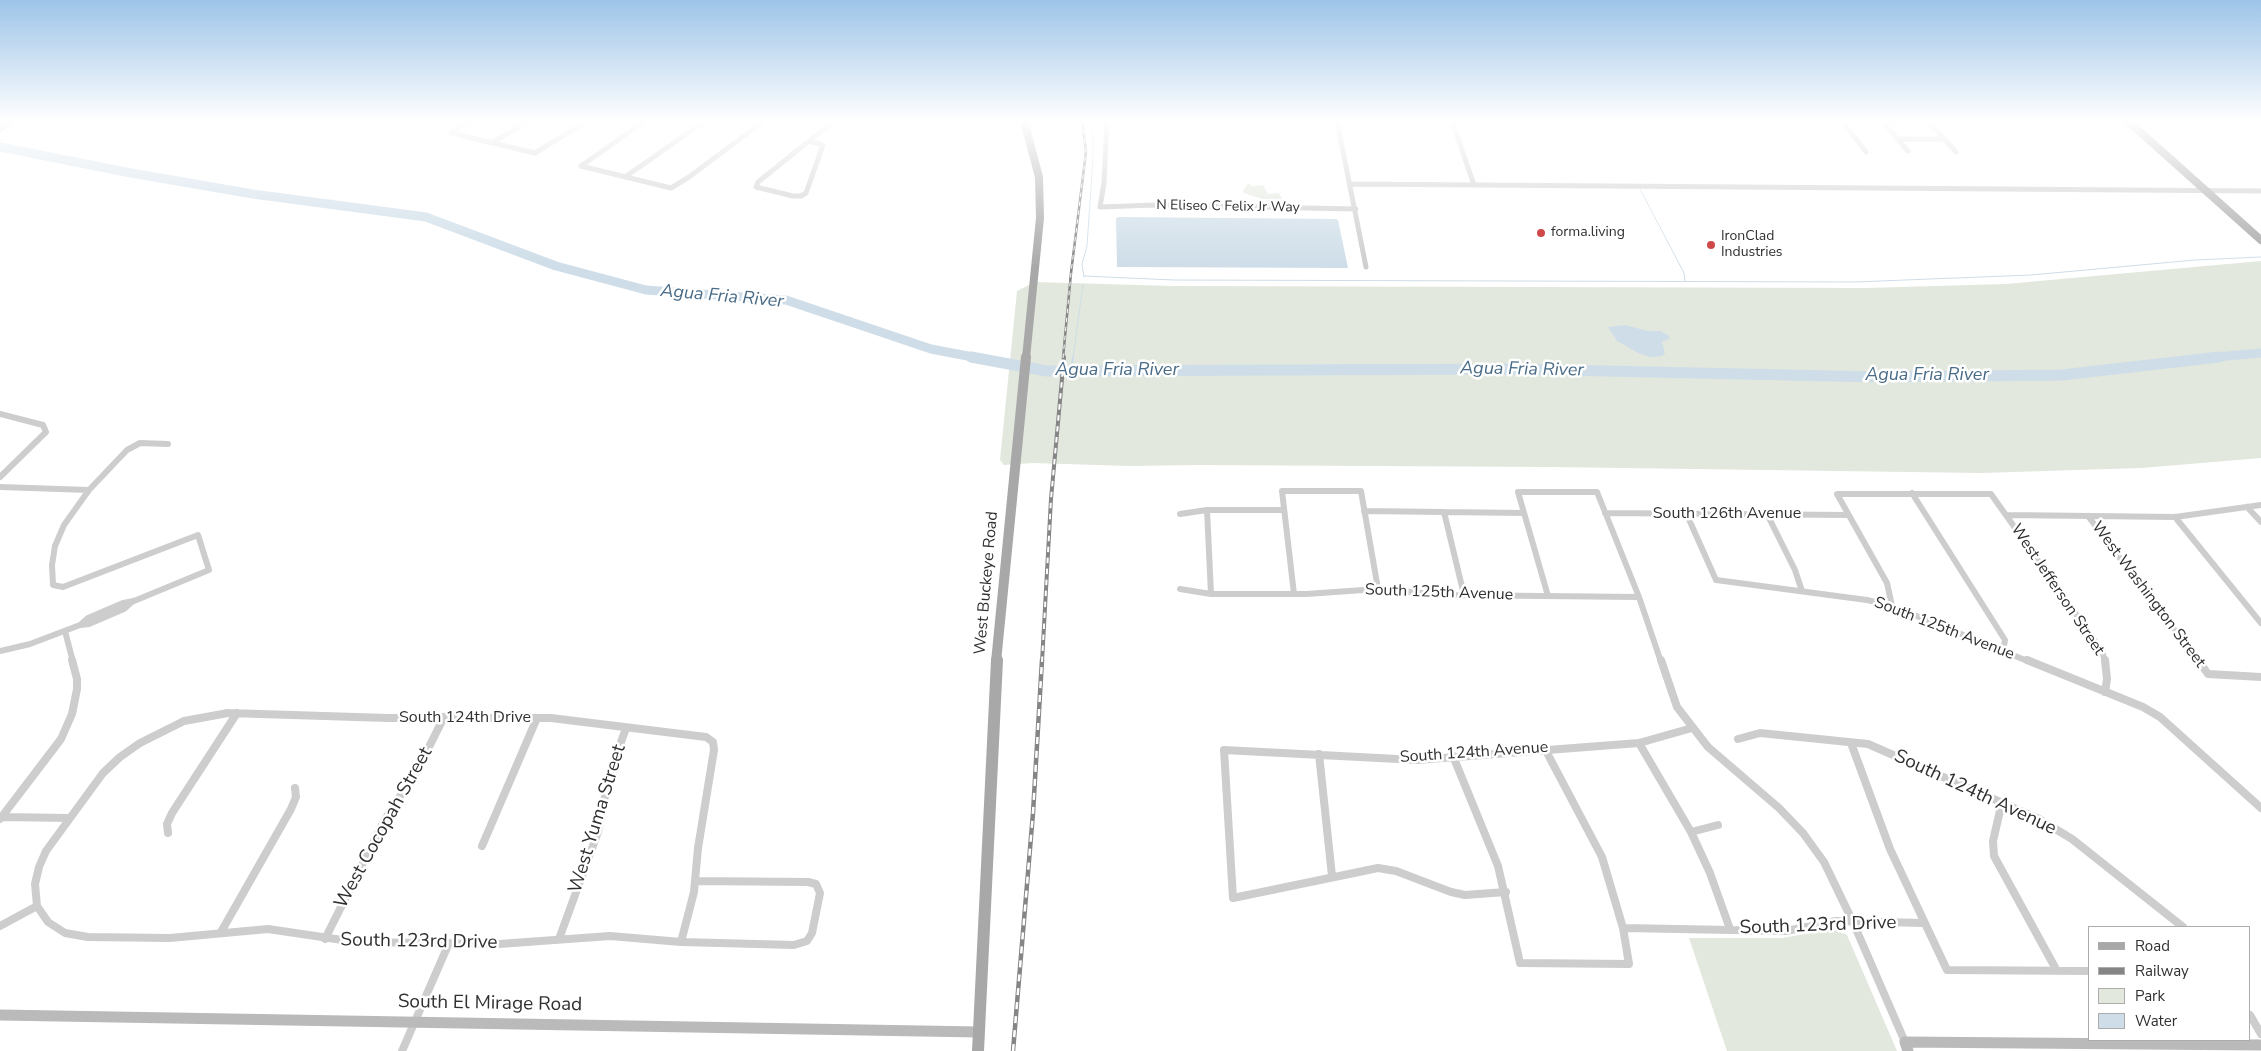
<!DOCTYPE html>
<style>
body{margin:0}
#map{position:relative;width:2261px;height:1051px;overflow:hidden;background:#fff;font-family:"Nunito Sans",sans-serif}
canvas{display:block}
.legend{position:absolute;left:2088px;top:926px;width:162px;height:115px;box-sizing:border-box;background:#fff;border:1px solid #acacac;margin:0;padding:6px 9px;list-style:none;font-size:15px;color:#303030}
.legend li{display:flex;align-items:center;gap:10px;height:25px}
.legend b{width:25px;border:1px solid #acacac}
</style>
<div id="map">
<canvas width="2261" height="1051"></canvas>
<ul class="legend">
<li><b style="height:6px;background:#a8a8a8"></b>Road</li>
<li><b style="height:6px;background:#858585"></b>Railway</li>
<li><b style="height:14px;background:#e2e8dd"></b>Park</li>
<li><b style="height:14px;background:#cedde8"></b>Water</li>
</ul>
</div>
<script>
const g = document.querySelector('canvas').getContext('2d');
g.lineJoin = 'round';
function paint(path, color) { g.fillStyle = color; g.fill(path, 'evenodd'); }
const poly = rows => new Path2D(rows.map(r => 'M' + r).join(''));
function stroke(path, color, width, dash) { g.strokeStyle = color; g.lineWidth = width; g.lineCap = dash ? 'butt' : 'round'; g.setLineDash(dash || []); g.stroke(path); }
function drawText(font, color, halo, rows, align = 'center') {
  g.font = font + ' "Nunito Sans",sans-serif'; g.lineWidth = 5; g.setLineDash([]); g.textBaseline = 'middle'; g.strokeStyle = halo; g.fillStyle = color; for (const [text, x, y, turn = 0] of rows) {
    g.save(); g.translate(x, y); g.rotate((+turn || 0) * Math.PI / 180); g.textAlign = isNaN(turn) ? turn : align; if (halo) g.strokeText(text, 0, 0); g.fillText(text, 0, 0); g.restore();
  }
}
const green = poly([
 [1248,183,1252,186,1263,185,1268,194,1279,193,1282,199,1262,199,1244,193,1243,191],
 [2261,261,2261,458,2141,468,1981,473,1550,467,1197,465,1130,466,1033,463,1004,465,1000,460,1017,291,1035,282,1172,286,1866,288,2006,284],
 [1833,929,1847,935,1897,1051,1727,1051,1689,938,1782,938]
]);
const water = poly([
 [1119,217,1336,219,1338,220,1348,268,1117,267,1116,218],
 [1625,325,1648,331,1660,331,1668,335,1670,338,1662,342,1665,353,1662,356,1650,357,1638,353,1617,341,1608,327]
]);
const streamFar1 = poly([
 [1640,189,1684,273,1685,281],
 [1084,276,1174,280,1855,282,2031,275,2195,260,2261,257],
 [1084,277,1082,264,1087,246,1093,158,1093,132,1090,121],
 [1073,358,1083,284]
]);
const stream = poly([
 [1071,371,1073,357]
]);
const riverFar1 = poly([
 [0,147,131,173,253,194,426,217,556,266,646,290,786,300,931,349,978,358],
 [2205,358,2261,353]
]);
const river = poly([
 [971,357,1047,371,1515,369,1877,377,2062,375,2219,357]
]);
const streetFar2 = poly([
 [402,121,411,121],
 [1107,121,1104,183,1100,207,1155,205,1356,209],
 [1337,121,1366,267],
 [1452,121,1474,185],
 [1842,121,1866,152],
 [1882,121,1929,122],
 [1882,121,1908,151],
 [1928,121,1956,152],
 [451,133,535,153,587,121],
 [451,133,469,121],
 [1898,139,1945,139],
 [810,141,823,145,806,193,801,196,793,196,756,187,758,182,834,121],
 [492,143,528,121],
 [581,166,671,188,689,177,764,121],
 [581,166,645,121],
 [625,177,705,121],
 [1351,184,2261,191]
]);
const streetFar1 = poly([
 [0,414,43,425,46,432,0,477],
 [0,487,89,490],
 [1912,493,2005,640,2003,651],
 [2247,507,2261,522],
 [1207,510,1211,594],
 [1364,511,1524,513],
 [1444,512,1464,595],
 [1605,513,1848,515],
 [1180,514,1207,510,1283,510],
 [1767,514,1795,570,1802,591],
 [1687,515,1716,580,1867,600,1892,606,2030,662],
 [2006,515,2175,517,2261,505],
 [2088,516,2199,662],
 [2175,517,2261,623],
 [1180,589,1211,594,1306,594,1378,589,1444,595,1639,597],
 [1294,594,1282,491,1361,491,1378,589],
 [1548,596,1518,492,1597,492,1639,597,1661,662],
 [1892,606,1887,583,1837,494,1991,494,2102,651,2105,662],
 [80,625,88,618,123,603,134,601,209,570,198,535,63,587,53,585,52,565,55,546,64,525,89,490,127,450,140,443,168,444],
 [65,631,73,662],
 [0,651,30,644,80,625,89,624,124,609,133,601]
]);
const street = poly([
 [1661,660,1677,707,1708,747,1779,808,1803,833,1824,862,1853,922,1905,1042],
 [2027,660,2143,707,2160,717,2261,808],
 [2105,660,2107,679,2105,692],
 [2198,660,2208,674,2261,677],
 [228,713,388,718,551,718,706,737,713,742,714,750,698,848,694,892,681,942,610,936,499,944,356,942,268,929,170,938,88,937,65,933,48,922,37,906,35,884,39,867,46,851,103,773,120,757,140,743,184,721,228,713],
 [1738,739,1760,733,1868,744,2039,819,2072,839,2183,927],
 [1639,743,1691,832,1710,873,1730,929],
 [1851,743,1890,849,1947,970,2090,971],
 [1319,754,1332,876],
 [1453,756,1498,866,1520,963,1629,964,1623,928,1602,857,1545,749],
 [2002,802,1993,841,1994,856,2057,971],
 [2,817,69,818],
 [0,819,61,739,72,714,77,689,77,679,72,660],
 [1691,832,1718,825],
 [168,833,167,824,172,813,237,713],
 [482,846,537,718],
 [1506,892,1465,895,1451,892,1396,871,1378,868,1233,898,1224,750,1417,760,1639,743,1692,728],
 [0,926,37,906],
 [1623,928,1786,931,1836,921,1924,923],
 [221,932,291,809,296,797,295,788],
 [325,939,384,821,418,769,444,717],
 [559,939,598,832,609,776,626,728],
 [681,942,794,945,807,941,812,933,820,893,816,884,808,882,696,881],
 [2250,1015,2261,1034],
 [402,1051,449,943]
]);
const secondaryFar1 = poly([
 [0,129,11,121]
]);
const secondary = poly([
 [0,1015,979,1032],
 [1908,1051,1905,1042,2261,1045]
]);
const primaryFar2 = poly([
 [1024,121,1039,177,1040,218,1026,358],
 [2128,121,2261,240]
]);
const primaryFar1 = poly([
 [996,662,1026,357]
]);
const primary = poly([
 [978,1051,997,660]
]);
const railFar2 = poly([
 [1063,358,1071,273,1086,152,1082,121]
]);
const railFar1 = poly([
 [1042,662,1051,499,1064,357]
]);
const rail = poly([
 [1013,1051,1033,813,1042,660]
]);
const markers = [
 [1541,233,5,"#cf494b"],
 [1711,245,5,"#cf494b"]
];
const farStreetnames = [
 ["N Eliseo C Felix Jr Way",1228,207,1]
];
const farPoinames = [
 ["forma.living",1551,233],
 ["IronClad",1721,237],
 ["Industries",1721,253]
];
const streetNames = [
 ["South 126th Avenue",1727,514],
 ["West Buckeye Road",987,583,-85],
 ["West Jefferson Street",2057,590,56],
 ["South 125th Avenue",1439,593,2],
 ["West Washington Street",2148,595,53],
 ["South 125th Avenue",1944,629,21],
 ["South 124th Drive",465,718],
 ["South 124th Avenue",1474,753,-4]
];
const waterNames = [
 ["Agua Fria River",722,297,5],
 ["Agua Fria River",1522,370,1],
 ["Agua Fria River",1117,371],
 ["Agua Fria River",1927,376]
];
const nearStreetnames = [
 ["South 124th Avenue",1975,793,25],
 ["West Yuma Street",598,819,-73],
 ["West Cocopah Street",384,828,-61],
 ["South 123rd Drive",1818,926,-2],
 ["South 123rd Drive",419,942,1],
 ["South El Mirage Road",490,1004,1]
];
paint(green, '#e2e8dd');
paint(water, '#cedde8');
stroke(streamFar1, '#cedde8', 1);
stroke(stream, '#cedde8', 2);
stroke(riverFar1, '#cedde8', 9);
stroke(river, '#cedde8', 11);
stroke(streetFar2, '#cdcdcd', 5);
stroke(streetFar1, '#cdcdcd', 6);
stroke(street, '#cdcdcd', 8);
stroke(secondaryFar1, '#bababa', 7);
stroke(secondary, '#bababa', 11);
stroke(primaryFar2, '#a8a8a8', 8);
stroke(primaryFar1, '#a8a8a8', 10);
stroke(primary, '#a8a8a8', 12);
stroke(railFar2, '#858585', 2.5);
stroke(railFar1, '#858585', 4);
stroke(rail, '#858585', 4.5);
stroke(railFar2, '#fff', 1, [4.5]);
stroke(railFar1, '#fff', 2, [5.5]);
stroke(rail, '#fff', 2.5, [7]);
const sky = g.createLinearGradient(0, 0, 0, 268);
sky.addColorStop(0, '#9dc4e8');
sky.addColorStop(0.45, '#fff');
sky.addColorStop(1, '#ffffff00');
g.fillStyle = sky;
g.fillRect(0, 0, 2261, 268);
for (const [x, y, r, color] of markers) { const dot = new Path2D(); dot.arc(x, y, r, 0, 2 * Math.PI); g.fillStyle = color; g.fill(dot); stroke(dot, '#fff', 2); }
drawText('14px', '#303030', '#fff', farStreetnames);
drawText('14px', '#303030', '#fff', farPoinames, 'left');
drawText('16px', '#303030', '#fff', streetNames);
drawText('italic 18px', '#486b88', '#fff', waterNames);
drawText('19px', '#303030', '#fff', nearStreetnames);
</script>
